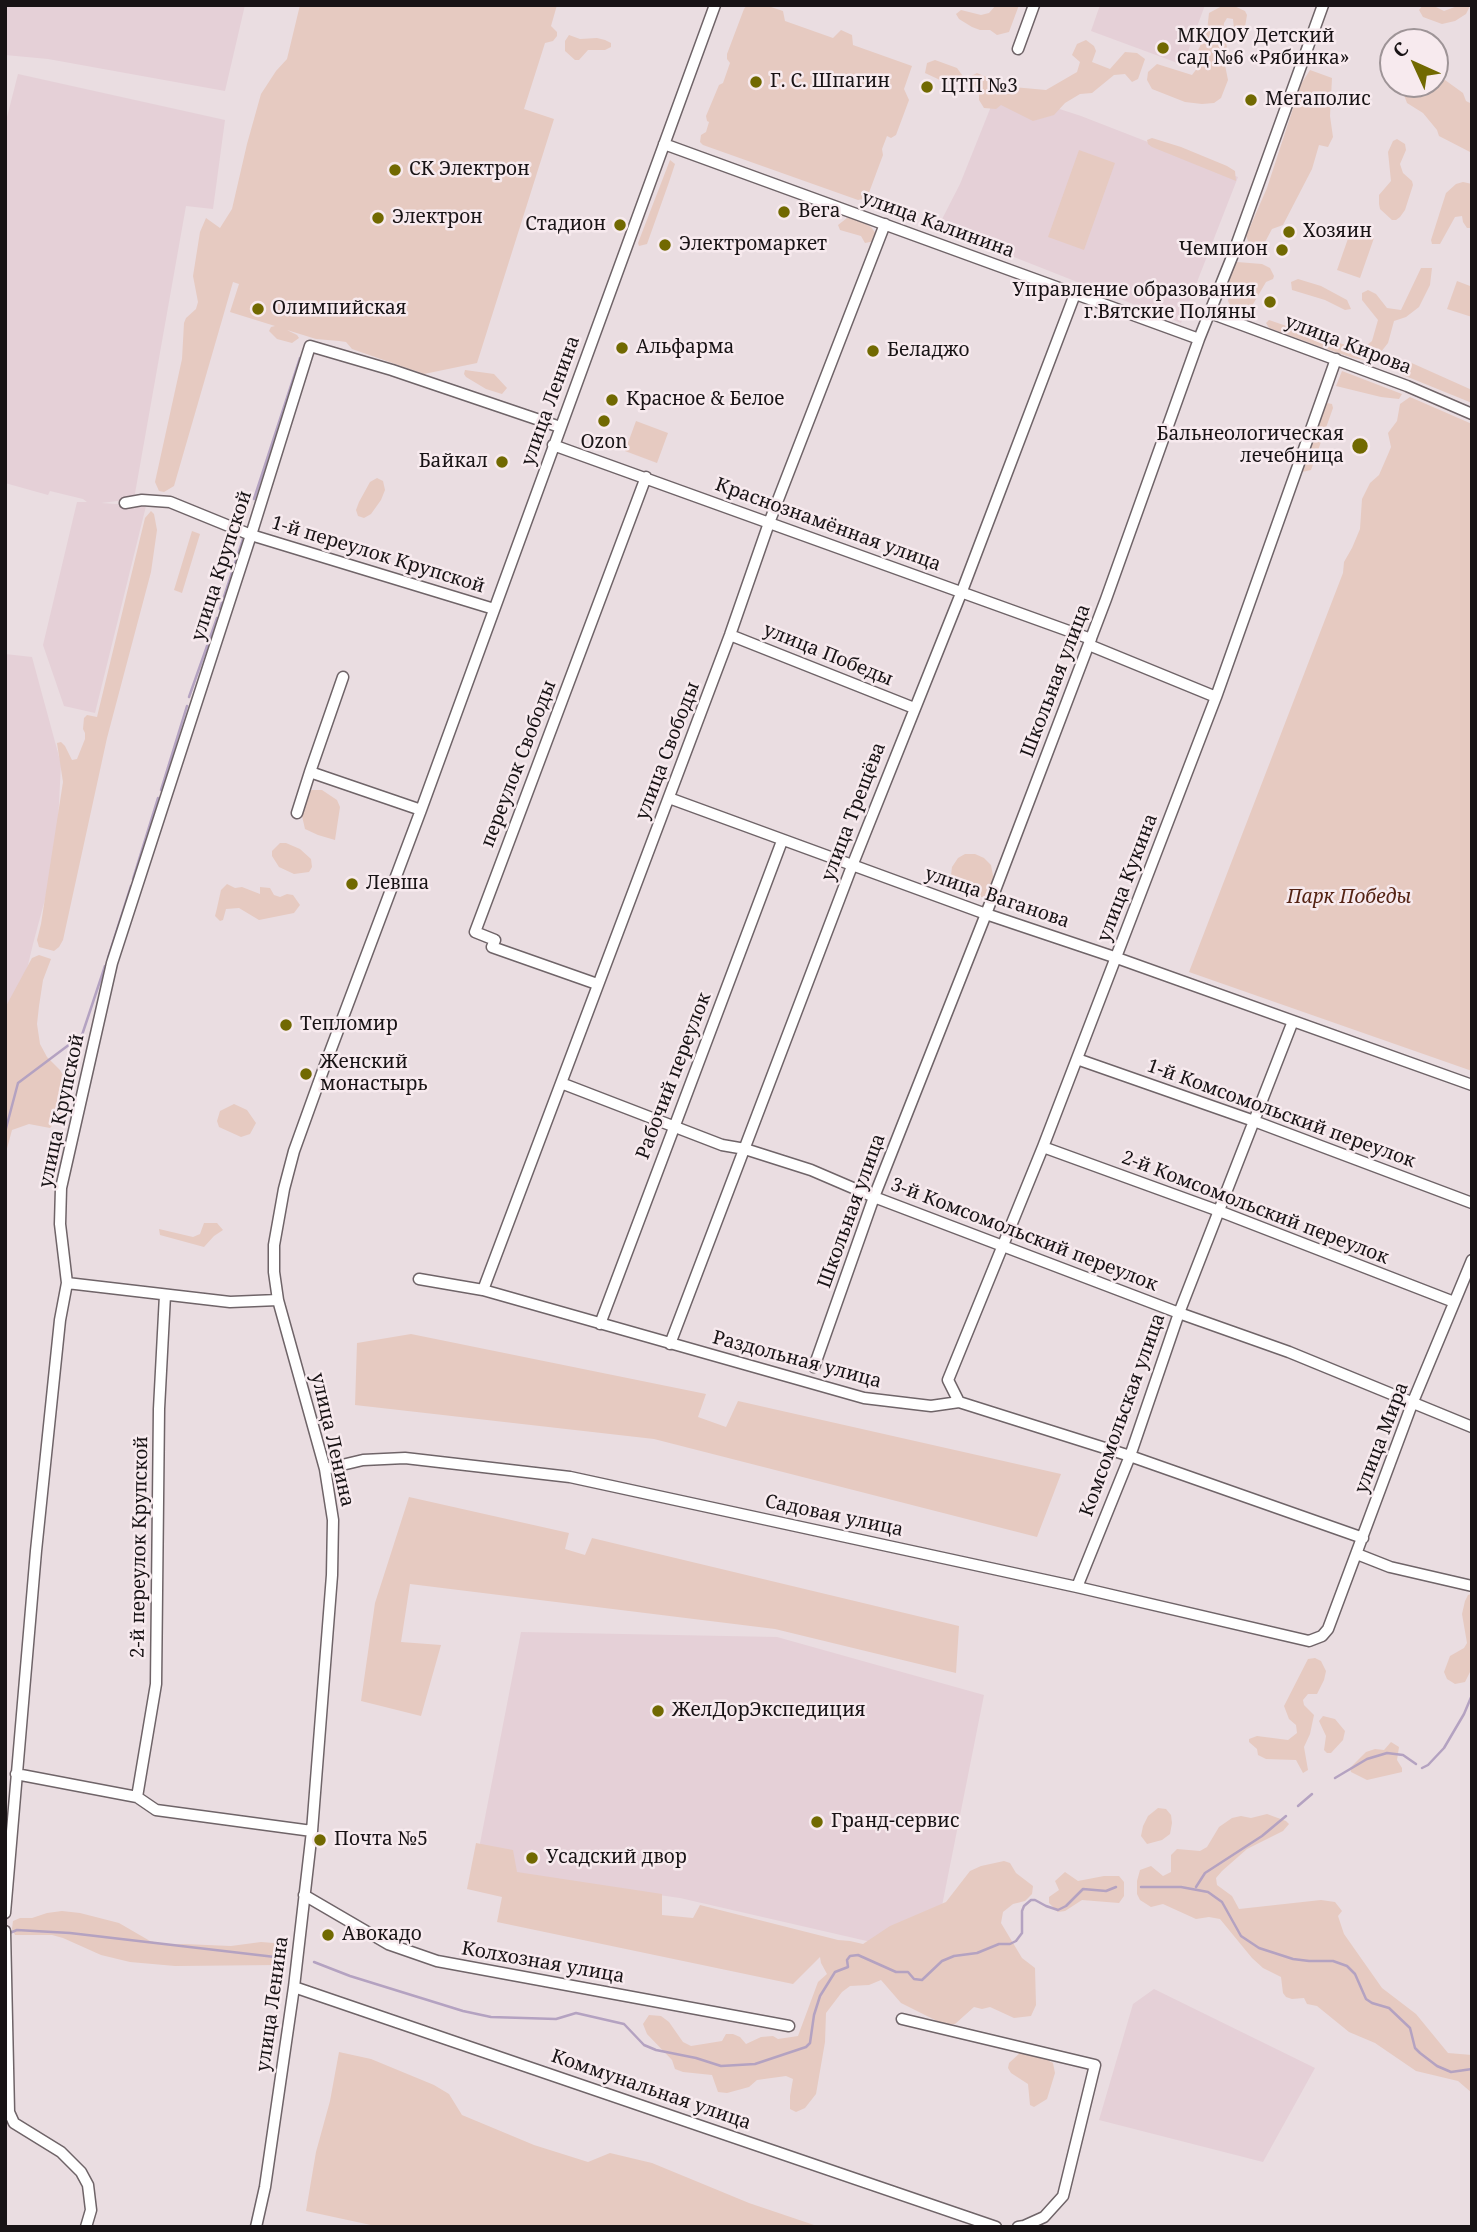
<!DOCTYPE html>
<meta charset="utf-8">
<style>
body{margin:0}
#map{position:relative;width:1477px;height:2232px;overflow:hidden;background:#eadde1;font-family:"Noto Serif",serif}
canvas{display:block}
.frame{position:absolute;inset:0;border:7px solid #181315;pointer-events:none}
.north{position:absolute;left:1379px;top:28px;width:70px;height:70px;box-sizing:border-box;background:#f7eaee;border:2px solid #9e9497;border-radius:50%;rotate:315deg;font-size:19px;font-weight:700;line-height:28px;text-align:center;color:#181315}
.north::after{content:'';display:block;margin:auto;width:24px;height:32px;background:#716901;clip-path:polygon(50% 0,100% 100%,50% 72%,0 100%)}
</style>
<div id="map">
<canvas width="1477" height="2232"></canvas>
<div class="frame"></div>
<div class="north">С</div>
</div>
<script>
const g = document.querySelector('canvas').getContext('2d');
g.lineJoin = 'round';
function paint(path, color) { g.fillStyle = color; g.fill(path, 'evenodd'); }
const poly = rows => new Path2D(rows.map(r => 'M' + r).join(''));
function stroke(path, color, width, dash) { g.strokeStyle = color; g.lineWidth = width; g.lineCap = dash ? 'butt' : 'round'; g.setLineDash(dash || []); g.stroke(path); }
function drawText(font, color, halo, rows, align = 'center') {
  g.font = font + ' "Noto Serif",serif'; g.lineWidth = 5; g.setLineDash([]); g.textBaseline = 'middle'; g.strokeStyle = halo; g.fillStyle = color; for (const [text, x, y, turn = 0] of rows) {
    g.save(); g.translate(x, y); g.rotate((+turn || 0) * Math.PI / 180); g.textAlign = isNaN(turn) ? turn : align; if (halo) g.strokeText(text, 0, 0); g.fillText(text, 0, 0); g.restore();
  }
}
const built = poly([
 [5,5,245,5,225,91,48,59,5,55],
 [1100,5,1205,5,1183,65,1091,31],
 [18,74,225,120,213,209,186,206,134,499,101,503,146,506,95,713,64,706,43,645,77,502,87,502,83,499,50,491,48,495,5,483,5,125],
 [998,89,1081,116,1238,177,1181,323,938,227,960,184],
 [5,654,32,657,61,764,58,822,51,877,33,944,5,1061],
 [521,1632,777,1637,984,1695,932,1956,680,1898,475,1869],
 [1154,1989,1315,2068,1263,2162,1099,2120,1133,2004]
]);
const green = poly([
 [300,5,557,5,551,26,557,32,557,36,553,41,545,43,524,109,554,119,477,363,424,374,352,349,346,342,339,341,316,339,287,330,297,335,299,338,292,343,277,339,269,331,271,327,275,326,230,312,239,284,233,282,174,486,164,492,159,491,155,482,182,359,184,323,186,318,196,309,198,302,193,276,200,232,206,218,220,228,232,209,247,144,261,94,276,71,287,59],
 [747,5,765,5,783,11,785,21,833,38,841,30,852,35,853,45,912,66,904,89,909,100,896,135,891,138,887,136,882,149,883,155,867,198,858,200,703,145,700,142,701,135,706,132,709,122,707,121,706,116,719,85,723,83,730,63,727,59,727,54,744,9],
 [996,5,1019,5,1009,32,997,35,990,30,980,30,972,27,959,19,956,14,961,10,981,15,989,13],
 [1232,5,1245,11,1247,15,1245,27,1238,33,1234,29,1233,19,1227,18,1224,23,1223,32,1227,47,1220,58,1225,65,1228,80,1221,98,1214,103,1202,104,1185,102,1152,89,1147,80,1148,72,1157,64,1192,75,1198,67,1195,57,1207,31,1209,13,1222,6],
 [1423,5,1432,5,1444,11,1460,5,1470,6,1466,14,1455,21,1442,24,1423,17,1419,10],
 [569,35,580,39,597,38,605,40,611,43,611,47,605,50,588,50,579,60,575,60,565,51,565,41],
 [1086,40,1094,46,1096,51,1092,62,1110,69,1125,52,1137,53,1145,59,1138,79,1132,82,1125,74,1114,75,1092,93,1080,94,1065,103,1054,115,1033,121,1001,105,996,109,984,108,979,100,979,88,953,79,940,80,925,73,927,63,935,60,957,68,965,79,977,73,995,81,1002,86,1046,90,1077,72,1080,62,1072,55,1077,44],
 [1310,70,1332,78,1330,116,1333,137,1328,147,1319,145,1312,169,1283,225,1272,229,1264,244,1257,248,1251,248,1246,236,1267,188,1301,84],
 [1445,80,1463,93,1466,101,1472,104,1472,153,1439,136,1437,130,1423,113,1407,103,1400,84,1435,84,1435,82],
 [1152,138,1181,147,1227,166,1235,171,1236,181,1152,147,1148,144,1147,140],
 [1397,139,1405,144,1406,150,1400,164,1403,173,1412,181,1413,185,1405,210,1400,217,1396,220,1392,220,1380,209,1379,204,1379,195,1391,181,1388,152,1393,141],
 [1079,150,1115,163,1084,250,1048,237],
 [670,160,675,164,668,185,647,244,639,246,638,243],
 [1463,182,1472,184,1472,228,1467,228,1463,222,1462,216,1455,217,1440,244,1432,244,1431,240,1446,193,1456,184],
 [847,218,857,218,871,227,877,235,875,241,865,243,861,236,840,230,838,225],
 [1351,230,1374,238,1360,278,1337,270],
 [1237,262,1262,264,1270,268,1274,276,1273,279,1266,282,1252,306,1241,312,1232,309,1228,301,1230,290,1228,279,1231,265],
 [1421,268,1432,268,1430,285,1419,307,1406,317,1394,321,1388,343,1373,362,1353,358,1318,346,1269,328,1266,323,1269,320,1327,340,1362,349,1372,341,1378,320,1362,300,1362,293,1368,290,1376,294,1387,308,1401,310],
 [1298,279,1321,286,1347,300,1351,309,1345,310,1325,300,1292,290,1291,282],
 [1457,281,1470,286,1472,283,1472,317,1447,309],
 [1405,360,1472,390,1472,403,1403,375,1400,368],
 [465,370,494,374,507,388,502,394,486,389,466,377,464,374],
 [1342,371,1402,394,1399,399,1381,397,1336,386],
 [1410,397,1472,424,1472,1071,1189,972,1343,573,1344,562,1352,548,1360,529,1362,499,1370,483,1379,475,1389,452,1391,447,1388,433,1397,421,1400,404],
 [1327,403,1332,404,1333,408,1311,470,1302,472,1301,468,1323,406],
 [636,421,668,433,657,463,625,451],
 [377,478,383,481,385,490,381,500,371,514,364,518,358,516,356,510,359,502,370,482],
 [151,511,154,514,157,530,151,572,107,738,63,940,59,947,54,951,39,947,37,940,41,924,63,782,57,743,61,742,65,746,72,760,77,759,85,739,85,733,83,729,84,718,87,715,97,717,145,518],
 [192,531,200,534,182,593,174,590],
 [309,790,322,790,337,800,340,807,335,840,318,835,305,829,302,816,302,797],
 [280,843,286,843,300,849,311,859,312,867,309,872,294,874,279,867,272,856,272,851],
 [965,854,975,854,984,858,991,865,994,881,986,896,977,898,969,898,956,889,951,875,952,867,958,858],
 [227,884,235,888,242,887,260,894,260,887,270,888,274,895,280,897,287,894,293,895,300,905,294,913,259,920,239,908,226,909,223,920,220,921,215,916,217,908,221,890],
 [39,955,51,959,43,980,39,1006,37,1024,40,1044,47,1057,60,1070,69,1085,67,1104,59,1118,50,1128,29,1124,12,1130,5,1156,5,1008,32,958],
 [234,1104,247,1110,256,1123,250,1134,241,1137,219,1127,217,1121,220,1111],
 [204,1223,217,1223,223,1230,214,1236,204,1247,160,1235,159,1229,193,1237,200,1234],
 [411,1334,706,1394,698,1417,726,1427,738,1401,1061,1474,1037,1537,654,1439,355,1405,357,1343],
 [409,1497,569,1533,565,1549,585,1555,592,1538,959,1626,956,1673,775,1629,410,1584,401,1642,441,1645,421,1716,361,1701,375,1603],
 [1472,1594,1472,1668,1465,1682,1455,1684,1447,1679,1444,1672,1450,1656,1464,1648,1467,1643,1462,1614,1465,1601,1468,1595],
 [1315,1658,1321,1661,1326,1671,1324,1680,1317,1694,1308,1694,1303,1700,1304,1705,1314,1715,1310,1734,1304,1747,1308,1770,1303,1773,1296,1760,1266,1759,1258,1755,1257,1749,1249,1742,1249,1739,1257,1736,1288,1740,1297,1733,1296,1725,1289,1719,1284,1706,1308,1659],
 [1323,1716,1335,1719,1345,1731,1343,1740,1331,1753,1327,1753,1324,1750,1326,1736,1319,1721],
 [1391,1742,1399,1747,1397,1760,1402,1768,1402,1772,1367,1780,1351,1772,1350,1768,1366,1752,1375,1749,1384,1750],
 [1158,1808,1166,1809,1171,1815,1172,1823,1170,1834,1162,1840,1147,1844,1141,1836,1143,1826,1148,1816],
 [1267,1814,1286,1821,1289,1824,1283,1831,1247,1849,1222,1871,1216,1878,1217,1885,1232,1896,1239,1909,1321,1900,1335,1902,1342,1911,1338,1916,1344,1934,1382,1988,1416,2014,1448,2053,1472,2055,1472,2093,1458,2081,1416,2071,1375,2043,1349,2032,1317,2006,1307,2004,1304,1998,1292,1999,1286,1997,1283,1993,1281,1977,1263,1968,1252,1958,1220,1919,1209,1917,1196,1919,1163,1904,1151,1907,1140,1900,1137,1894,1137,1881,1140,1870,1151,1866,1163,1876,1171,1872,1171,1855,1177,1849,1200,1851,1207,1847,1219,1827,1232,1818,1241,1816,1251,1818],
 [476,1843,513,1850,517,1872,662,1894,662,1915,693,1918,700,1905,838,1940,850,1941,863,1944,890,1926,946,1902,970,1871,981,1866,1004,1861,1010,1863,1016,1873,1033,1886,1032,1894,1025,1901,1013,1904,1003,1912,1001,1923,1022,1958,1035,1968,1036,2005,1031,2016,1014,2018,990,2007,982,2009,974,2007,955,2024,943,2024,901,2003,881,1980,869,1985,850,1986,842,1992,826,2013,825,2042,816,2094,805,2108,796,2112,790,2109,790,2096,793,2079,786,2076,757,2080,749,2087,727,2093,718,2092,712,2075,683,2072,675,2069,672,2060,647,2034,643,2024,649,2015,661,2016,669,2022,683,2042,691,2046,722,2041,726,2034,733,2034,740,2037,746,2044,761,2037,773,2036,778,2039,798,2036,818,1982,827,1974,821,1963,820,1957,793,1984,497,1922,502,1897,467,1889],
 [1065,1872,1078,1881,1104,1876,1119,1876,1124,1882,1124,1896,1119,1903,1082,1900,1065,1911,1058,1912,1049,1903,1049,1897,1059,1890,1055,1881],
 [62,1911,80,1913,119,1923,150,1941,167,1945,183,1944,231,1946,261,1942,274,1943,279,1946,282,1952,281,1959,278,1965,175,1966,130,1962,101,1955,63,1938,52,1935,15,1935,12,1929,13,1921,20,1918,32,1918,47,1913],
 [339,2052,371,2059,434,2085,449,2094,462,2115,534,2145,588,2162,610,2153,652,2163,749,2203,820,2227,380,2227,306,2211,316,2152,330,2101],
 [1021,2052,1038,2055,1053,2063,1055,2073,1047,2099,1034,2107,1030,2105,1028,2084,1011,2073,1008,2068,1009,2063]
]);
const stream = poly([
 [254,499,300,358],
 [220,609,244,536],
 [189,697,217,618],
 [161,790,187,706],
 [133,879,158,798],
 [108,958,131,886],
 [5,1132,18,1083,82,1035,105,966],
 [1422,1768,1428,1765,1444,1748,1464,1714,1472,1695],
 [1335,1778,1367,1759,1387,1753,1403,1755,1416,1764],
 [1298,1806,1312,1794],
 [1141,1887,1181,1887,1208,1892,1222,1902,1241,1936,1259,1948,1293,1959,1309,1961,1333,1961,1347,1966,1355,1974,1366,1999,1372,2003,1389,2008,1410,2028,1415,2048,1420,2053,1437,2066,1451,2072,1472,2069],
 [1196,1887,1205,1873,1262,1836,1286,1816],
 [7,1934,17,1930,70,1933,275,1957],
 [314,1962,350,1976,463,2011,491,2017,556,2019,576,2013,624,2024,644,2045,656,2050,696,2058,721,2066,755,2064,806,2047,810,2043,814,2015,820,1996,835,1972,848,1967,847,1960,850,1956,858,1955,896,1972,908,1972,914,1979,922,1980,942,1961,954,1956,977,1953,999,1944,1010,1944,1016,1941,1022,1933,1022,1911,1024,1906,1031,1900,1035,1900,1046,1906,1058,1910,1066,1906,1083,1889,1106,1891,1116,1887]
]);
const minor = poly([
 [1018,49,1034,5],
 [664,144,1199,339],
 [1210,313,1407,386,1472,414],
 [553,445,1091,639],
 [125,503,142,500,170,502,251,535,494,609],
 [730,635,914,708],
 [1089,645,1216,697],
 [343,677,310,772,421,810],
 [669,798,986,914,1117,958,1472,1085],
 [297,813,310,772],
 [597,984,492,947,495,940,475,932,646,477],
 [1077,1059,1254,1121,1472,1203],
 [561,1083,722,1145,745,1149,811,1170,874,1197,1179,1313,1289,1352,1472,1427],
 [1043,1147,1219,1211,1454,1302],
 [419,1279,483,1290,864,1398,931,1406,959,1402,1130,1456,1363,1538],
 [67,1283,230,1302,278,1300],
 [483,1290,730,635,769,523,885,224],
 [600,1324,782,841],
 [670,1344,852,866,962,591,1075,294],
 [814,1367,874,1197,986,914,1106,599,1199,339,1232,257,1323,5],
 [959,1402,948,1380,1043,1147,1216,697,1336,359],
 [325,1469,363,1460,405,1458,570,1477,1077,1587,1309,1641,1322,1636,1328,1629,1412,1404,1472,1260],
 [1357,1554,1390,1567,1472,1586],
 [1077,1587,1130,1456,1179,1313,1293,1021],
 [16,1774,137,1797,156,1810,312,1831],
 [137,1797,156,1684,159,1409,165,1295],
 [304,1895,388,1944,437,1961,789,2026],
 [5,1913,36,1551,60,1320,67,1283,60,1224,61,1188,112,963,251,535,310,346,392,370,560,427],
 [5,1931,9,2112,14,2123,61,2152,81,2172,88,2185,91,2210,86,2227],
 [294,1987,996,2227],
 [902,2019,1095,2065,1063,2196,1044,2217,1024,2226,1018,2227],
 [256,2227,265,2187,294,1987,312,1831,332,1575,333,1520,325,1469,278,1300,274,1272,274,1245,284,1189,294,1151,325,1065,421,810,715,5]
]);
const markers = [
 [1163,48,7,"#716901"],
 [756,82,7,"#716901"],
 [927,87,7,"#716901"],
 [1251,100,7,"#716901"],
 [395,170,7,"#716901"],
 [784,212,7,"#716901"],
 [378,218,7,"#716901"],
 [620,225,7,"#716901"],
 [1289,232,7,"#716901"],
 [665,245,7,"#716901"],
 [1282,250,7,"#716901"],
 [1270,302,7,"#716901"],
 [258,309,7,"#716901"],
 [622,348,7,"#716901"],
 [873,351,7,"#716901"],
 [612,400,7,"#716901"],
 [604,421,7,"#716901"],
 [1360,446,9,"#716901"],
 [502,462,7,"#716901"],
 [352,884,7,"#716901"],
 [286,1025,7,"#716901"],
 [306,1074,7,"#716901"],
 [658,1711,7,"#716901"],
 [817,1822,7,"#716901"],
 [320,1840,7,"#716901"],
 [532,1858,7,"#716901"],
 [328,1935,7,"#716901"]
];
const poiNames = [
 ["МКДОУ Детский",1177,37],
 ["сад №6 «Рябинка»",1177,59],
 ["Г. С. Шпагин",770,82],
 ["ЦТП №3",941,87],
 ["Мегаполис",1265,100],
 ["СК Электрон",409,170],
 ["Вега",798,212],
 ["Электрон",392,218],
 ["Стадион",606,225,"right"],
 ["Хозяин",1303,232],
 ["Электромаркет",679,245],
 ["Чемпион",1268,250,"right"],
 ["Управление образования",1256,291,"right"],
 ["г.Вятские Поляны",1256,313,"right"],
 ["Олимпийская",272,309],
 ["Альфарма",636,348],
 ["Беладжо",887,351],
 ["Красное & Белое",626,400],
 ["Бальнеологическая",1344,435,"right"],
 ["лечебница",1344,457,"right"],
 ["Ozon",604,443,"center"],
 ["Байкал",488,462,"right"],
 ["Левша",366,884],
 ["Тепломир",300,1025],
 ["Женский",320,1063],
 ["монастырь",320,1085],
 ["ЖелДорЭкспедиция",672,1711],
 ["Гранд-сервис",831,1822],
 ["Почта №5",334,1840],
 ["Усадский двор",546,1858],
 ["Авокадо",342,1935]
];
const streetNames = [
 ["улица Калинина",938,225,20],
 ["улица Кирова",1348,345,21],
 ["улица Ленина",551,401,-70],
 ["Краснознамённая улица",828,525,20],
 ["1-й переулок Крупской",378,555,17],
 ["улица Крупской",222,566,-72],
 ["улица Победы",828,655,22],
 ["Школьная улица",1056,681,-69],
 ["улица Свободы",668,751,-69],
 ["переулок Свободы",519,764,-69],
 ["улица Трещёва",854,812,-69],
 ["улица Кукина",1128,878,-69],
 ["улица Ваганова",997,898,19],
 ["Рабочий переулок",674,1076,-69],
 ["улица Крупской",62,1111,-78],
 ["1-й Комсомольский переулок",1281,1114,20],
 ["2-й Комсомольский переулок",1255,1208,21],
 ["Школьная улица",852,1211,-70],
 ["3-й Комсомольский переулок",1024,1235,21],
 ["Раздольная улица",797,1360,15],
 ["Комсомольская улица",1123,1415,-70],
 ["улица Мира",1382,1438,-69],
 ["улица Ленина",332,1440,77],
 ["Садовая улица",834,1516,12],
 ["2-й переулок Крупской",140,1547,-89],
 ["Колхозная улица",543,1963,10],
 ["улица Ленина",273,2004,-82],
 ["Коммунальная улица",651,2090,19]
];
const parkNames = [
 ["Парк Победы",1349,898]
];
paint(built, '#e5d0d7');
paint(green, '#e6cac1');
stroke(stream, '#b4a2c1', 2.5);
stroke(minor, '#6f6468', 13);
stroke(minor, '#fff', 10);
for (const [x, y, r, color] of markers) { const dot = new Path2D(); dot.arc(x, y, r, 0, 2 * Math.PI); g.fillStyle = color; g.fill(dot); stroke(dot, '#f7eaee', 2.5); }
drawText('19px', '#181315', '#f7eaee', poiNames, 'left');
drawText('19px', '#181315', '#f7eaee', streetNames);
drawText('italic 19px', '#542313', '#f7eaee', parkNames);
</script>
